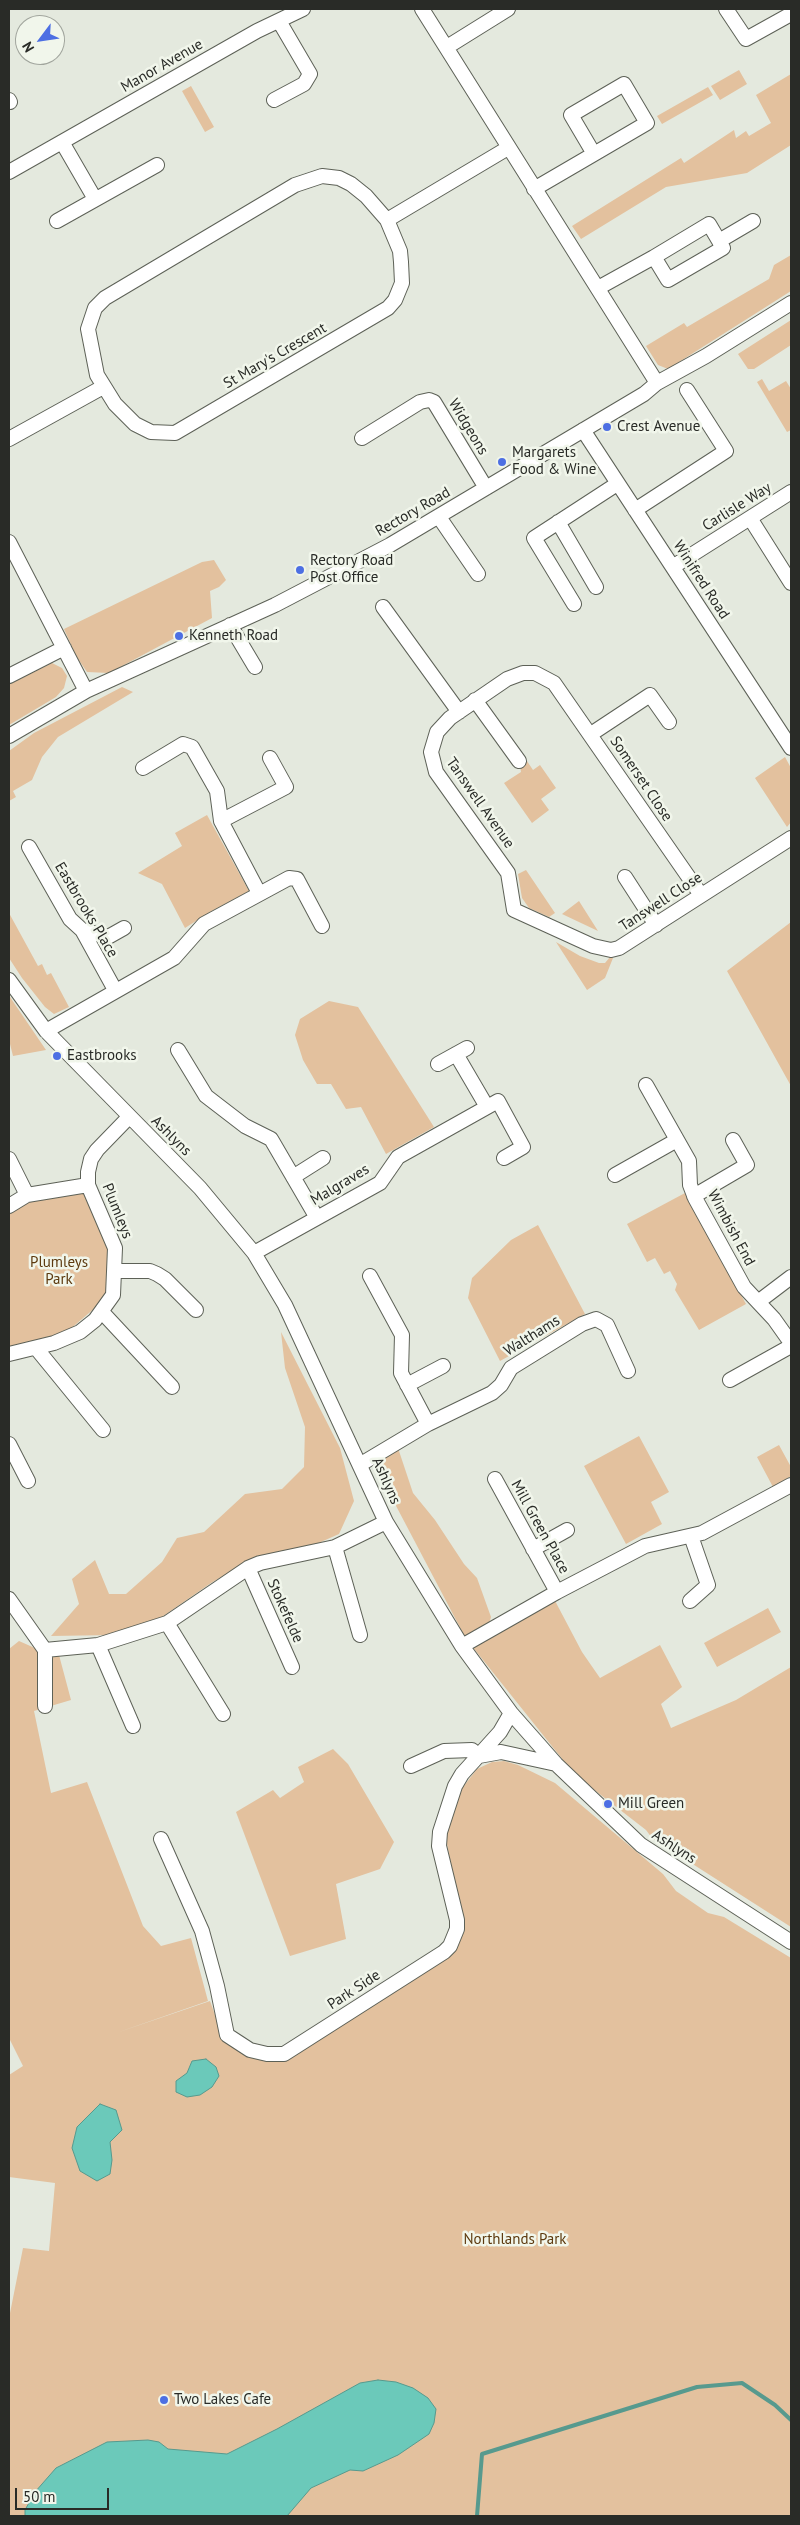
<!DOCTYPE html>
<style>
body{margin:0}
#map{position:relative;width:800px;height:2525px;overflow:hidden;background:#e4e9de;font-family:"PT Sans",sans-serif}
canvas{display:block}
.frame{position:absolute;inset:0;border:10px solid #292b27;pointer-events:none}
.north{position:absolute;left:15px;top:15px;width:50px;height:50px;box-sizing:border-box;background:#f1f6eb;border:1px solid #a1a59d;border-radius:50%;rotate:239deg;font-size:14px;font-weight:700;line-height:20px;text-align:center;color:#292b27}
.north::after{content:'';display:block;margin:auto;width:18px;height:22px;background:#4d6fe3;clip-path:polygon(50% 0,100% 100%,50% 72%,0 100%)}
.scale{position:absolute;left:15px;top:2488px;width:94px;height:22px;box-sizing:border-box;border:2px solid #292b27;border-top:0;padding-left:6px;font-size:15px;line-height:18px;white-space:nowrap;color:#292b27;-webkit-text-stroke:4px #f1f6eb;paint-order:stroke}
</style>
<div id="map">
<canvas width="800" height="2525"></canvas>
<div class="frame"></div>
<div class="north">N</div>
<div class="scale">50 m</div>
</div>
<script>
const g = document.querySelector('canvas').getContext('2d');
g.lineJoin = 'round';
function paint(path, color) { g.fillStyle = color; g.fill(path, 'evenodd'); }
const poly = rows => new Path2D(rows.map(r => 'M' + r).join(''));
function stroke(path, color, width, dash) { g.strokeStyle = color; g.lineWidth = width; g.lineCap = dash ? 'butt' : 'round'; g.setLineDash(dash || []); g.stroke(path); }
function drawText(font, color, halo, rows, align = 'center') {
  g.font = font + ' "PT Sans",sans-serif'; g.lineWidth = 5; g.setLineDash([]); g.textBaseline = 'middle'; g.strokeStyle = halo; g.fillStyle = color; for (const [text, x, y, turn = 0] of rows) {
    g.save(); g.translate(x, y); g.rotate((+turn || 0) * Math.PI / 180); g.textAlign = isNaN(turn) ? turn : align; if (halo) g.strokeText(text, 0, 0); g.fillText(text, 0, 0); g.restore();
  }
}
const green = poly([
 [739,70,747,84,720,100,711,86],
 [791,74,791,145,747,173,666,187,581,239,572,226,681,158,684,163,734,130,736,138,746,131,749,136,771,123,756,95],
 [191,86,214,127,205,132,182,91],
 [708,87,713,95,662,124,657,116],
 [791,255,791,291,668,369,658,365,646,346,684,323,687,327,769,279,774,265],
 [791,320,791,345,754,369,748,369,738,354],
 [762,379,769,391,786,381,791,389,791,430,787,432,757,382],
 [214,560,226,580,219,587,210,591,212,618,109,673,87,672,76,656,64,629,202,562],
 [52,663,62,668,67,676,64,688,56,697,9,725,9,684],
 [122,687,133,692,58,737,42,757,32,780,13,791,16,797,9,801,9,751,34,733],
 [785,757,791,768,791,822,787,827,755,778],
 [527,761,533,770,540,765,556,788,541,799,549,810,532,823,504,783,521,772,520,766],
 [207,815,249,891,210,912,185,928,162,884,138,873,182,846,175,833],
 [526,870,555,913,549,917,529,908,522,898,518,874],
 [579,901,598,931,562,914],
 [9,913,38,966,42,964,47,975,51,973,69,1007,54,1014,45,1007,22,978,9,958],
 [791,922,791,1086,727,971],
 [556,942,580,956,599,963,605,963,610,957,613,958,605,978,587,990],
 [9,995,12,1000,46,1050,13,1056,9,1040],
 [329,1001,358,1007,434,1127,386,1154,361,1107,346,1109,331,1084,317,1084,303,1060,295,1035,300,1019],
 [85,1187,107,1240,110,1295,68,1331,9,1350,9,1212,32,1197],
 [685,1193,746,1304,699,1330,675,1290,677,1284,670,1271,664,1274,655,1258,647,1262,627,1224],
 [538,1225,585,1314,500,1361,468,1298,472,1278,511,1240],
 [281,1332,340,1448,354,1501,339,1534,305,1549,255,1557,211,1583,162,1617,115,1635,51,1636,79,1604,72,1579,95,1560,109,1594,126,1594,162,1562,177,1538,204,1532,245,1494,282,1489,304,1467,305,1427,285,1368],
 [639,1436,669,1492,651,1502,662,1524,626,1544,584,1466],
 [779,1445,791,1467,791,1476,773,1487,757,1457],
 [398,1448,413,1493,435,1520,464,1564,477,1578,491,1617,487,1631,465,1637,374,1464],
 [553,1597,582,1652,600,1678,660,1645,682,1687,661,1704,671,1728,736,1700,791,1667,791,1927,652,1838,646,1830,575,1775,471,1645],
 [768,1608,781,1632,717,1667,704,1643],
 [19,1641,37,1649,59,1655,71,1700,34,1711,51,1793,87,1782,143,1926,161,1946,191,1938,208,2001,116,2033,210,2001,223,2037,267,2060,445,1958,463,1926,445,1834,460,1791,477,1769,492,1762,504,1761,518,1765,555,1783,663,1874,676,1891,708,1913,724,1917,791,1958,791,2516,9,2516,9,2318,23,2248,49,2251,55,2183,9,2177,9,2075,23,2066,9,2038,9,1649],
 [333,1749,348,1764,394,1842,380,1869,336,1884,346,1939,290,1956,236,1812,273,1790,280,1798,304,1782,298,1767]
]);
const water = poly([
 [206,2059,216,2067,219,2076,212,2087,200,2095,187,2097,176,2092,176,2081,187,2073,192,2061,206,2059],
 [100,2104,116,2110,122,2130,110,2142,112,2160,110,2174,97,2181,80,2171,72,2148,77,2127,100,2104],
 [378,2380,396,2382,413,2388,428,2398,436,2409,434,2423,429,2434,398,2455,363,2471,350,2470,311,2488,287,2516,25,2516,25,2510,35,2492,56,2468,107,2442,148,2440,159,2442,168,2449,227,2454,277,2429,360,2383,378,2380]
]);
const stream = poly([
 [477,2516,482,2454,697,2387,742,2383,775,2405,791,2420]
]);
const minor = poly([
 [422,9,657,383],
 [726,9,746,39,791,14],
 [447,47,508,9],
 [9,100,10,102],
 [274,100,304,84,310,74,279,21],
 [62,142,95,199],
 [9,172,257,31,303,9],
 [322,176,339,178,351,184,366,196,387,220,400,251,401,262,402,283,395,300,388,308,175,433,151,432,135,424,115,404,97,375,88,329,95,308,105,298,295,185,322,176],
 [534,189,594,154,647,123,624,84,571,115,594,154],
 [387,220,508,148],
 [57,221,157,165],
 [719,241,709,224,654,257,668,280,723,248,719,241,753,221],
 [598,288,654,257],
 [583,430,791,748],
 [362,438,420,402,429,400,434,402,486,488],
 [9,439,103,387],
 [635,510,726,451,687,390],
 [439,517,478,574],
 [750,518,791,583],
 [558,522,596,587],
 [9,542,86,691],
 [674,566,791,492],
 [574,604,534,538,617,484],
 [383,607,459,712],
 [230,625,255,667],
 [9,676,64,648],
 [475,700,519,761],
 [591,734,650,695,669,722],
 [9,736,86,691,275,605,390,545,644,394,657,383,706,356,791,303],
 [143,768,183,744,192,747,217,791,221,821,259,893],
 [221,821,286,787,270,758],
 [29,847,70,919,82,930,115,990],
 [625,877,656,925],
 [701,895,554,683,535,673,523,673,507,679,450,718,437,732,431,752,436,772,508,873,514,910,593,946,611,950,619,948,791,838],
 [82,930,108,937,124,928],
 [9,980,46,1031,200,1188,254,1253,285,1305,386,1522,462,1646,511,1713,556,1764,641,1845,791,1942],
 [46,1031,174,958,204,924,289,878,297,879,322,926],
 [178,1050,206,1096,245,1126,271,1139,317,1218],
 [456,1054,487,1107],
 [438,1064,467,1048],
 [646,1085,689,1161,690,1185,695,1198,744,1287,774,1319,791,1343],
 [9,1159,27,1195],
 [615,1175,677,1140],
 [293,1177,323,1158],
 [694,1196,747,1165,733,1140],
 [9,1206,27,1195,88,1185],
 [254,1253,380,1183,398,1157,498,1101,523,1147,504,1158],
 [116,1271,150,1271,157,1274,165,1279,196,1310],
 [370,1276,402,1335,401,1373,428,1424],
 [758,1302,791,1277],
 [102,1312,172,1387],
 [36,1348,103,1430],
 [9,1354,54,1343,80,1332,95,1320,113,1295,115,1248,88,1185,88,1172,91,1159,97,1150,129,1117],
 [730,1380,791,1346],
 [407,1385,443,1366],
 [9,1444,28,1481],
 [361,1464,428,1424,492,1393,501,1385,511,1368,582,1324,596,1319,607,1325,628,1371],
 [495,1479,557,1592],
 [335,1547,360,1635],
 [533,1549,567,1530],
 [248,1568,292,1667],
 [9,1599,45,1650,98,1645,167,1623,248,1568,260,1563,335,1547,386,1522],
 [690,1601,708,1585,691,1536],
 [167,1623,223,1714],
 [98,1645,133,1726],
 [462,1646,557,1592,645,1546,702,1533,791,1485],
 [45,1706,45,1650],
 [411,1766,444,1751,472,1750,479,1756,501,1752,556,1764],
 [161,1839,202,1931,217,1986,227,2035,250,2050,267,2054,284,2054,444,1952,450,1946,457,1929,457,1920,439,1846,440,1832,455,1786,462,1774,500,1732,511,1713]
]);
const markers = [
 [607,427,5,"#4d6fe3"],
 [502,462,5,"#4d6fe3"],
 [300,570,5,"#4d6fe3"],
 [179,636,5,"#4d6fe3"],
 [57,1056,5,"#4d6fe3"],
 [608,1804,5,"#4d6fe3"],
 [164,2400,5,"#4d6fe3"]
];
const streetNames = [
 ["Manor Avenue",162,66,-30],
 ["St Mary's Crescent",275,356,-30],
 ["Widgeons",468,427,59],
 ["Carlisle Way",737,507,-32],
 ["Rectory Road",413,512,-30],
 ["Winifred Road",701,580,57],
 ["Somerset Close",641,779,56],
 ["Tanswell Avenue",480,803,55],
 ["Tanswell Close",661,902,-33],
 ["Eastbrooks Place",86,910,59],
 ["Ashlyns",171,1136,45],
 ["Malgraves",340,1185,-31],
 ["Plumleys",117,1211,68],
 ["Wimbish End",731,1228,62],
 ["Walthams",532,1336,-32],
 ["Ashlyns",386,1481,66],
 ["Mill Green Place",540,1527,61],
 ["Stokefelde",285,1611,66],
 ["Ashlyns",674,1847,33],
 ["Park Side",354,1990,-33]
];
const poiNames = [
 ["Crest Avenue",617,427],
 ["Margarets",512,453],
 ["Food & Wine",512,470],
 ["Rectory Road",310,561],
 ["Post Office",310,578],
 ["Kenneth Road",189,636],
 ["Eastbrooks",67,1056],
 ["Mill Green",618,1804],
 ["Two Lakes Cafe",174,2400]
];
const parkNames = [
 ["Plumleys",59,1263],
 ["Park",59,1280],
 ["Northlands Park",515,2240]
];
paint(green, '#e3c19e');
paint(water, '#6bc9ba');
stroke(water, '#579a8e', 1);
stroke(stream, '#579a8e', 4);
stroke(minor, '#5d6157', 16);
stroke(minor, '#fff', 14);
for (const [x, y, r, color] of markers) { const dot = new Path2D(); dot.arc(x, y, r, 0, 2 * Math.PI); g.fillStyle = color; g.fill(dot); stroke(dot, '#f1f6eb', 2); }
drawText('15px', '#292b27', '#f1f6eb', streetNames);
drawText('15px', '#292b27', '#f1f6eb', poiNames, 'left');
drawText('15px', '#5c390e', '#f1f6eb', parkNames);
</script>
